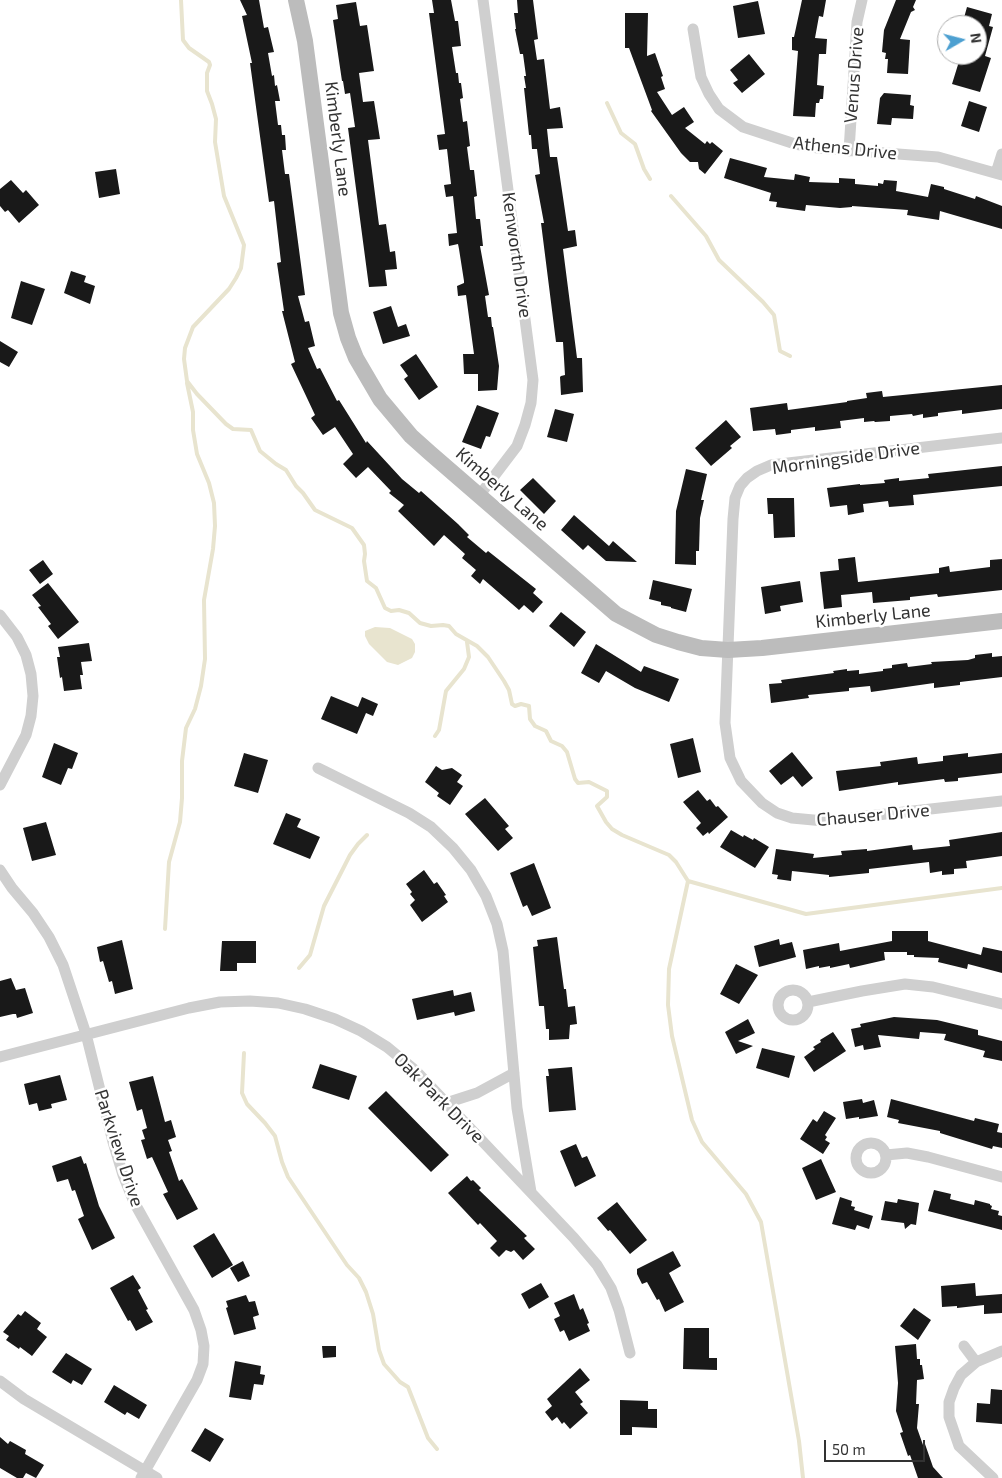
<!DOCTYPE html>
<style>
body{margin:0}
#map{position:relative;width:1002px;height:1478px;overflow:hidden;background:#fff;font-family:"Exo 2",sans-serif}
canvas{display:block}
.north{position:absolute;left:937px;top:15px;width:50px;height:50px;box-sizing:border-box;background:#fff;border:1px solid #adadad;border-radius:50%;rotate:82deg;font-size:14px;font-weight:700;line-height:20px;text-align:center;color:#323232}
.north::after{content:'';display:block;margin:auto;width:18px;height:22px;background:#4da0d1;clip-path:polygon(50% 0,100% 100%,50% 72%,0 100%)}
.scale{position:absolute;left:824px;top:1440px;width:101px;height:22px;box-sizing:border-box;border:2px solid #323232;border-top:0;padding-left:6px;font-size:15px;line-height:18px;white-space:nowrap;color:#323232;-webkit-text-stroke:4px #fff;paint-order:stroke}
</style>
<div id="map">
<canvas width="1002" height="1478"></canvas>
<div class="north">N</div>
<div class="scale">50 m</div>
</div>
<script>
const g = document.querySelector('canvas').getContext('2d');
g.lineJoin = 'round';
function paint(path, color) { g.fillStyle = color; g.fill(path, 'evenodd'); }
const poly = rows => new Path2D(rows.map(r => 'M' + r).join(''));
function stroke(path, color, width, dash) { g.strokeStyle = color; g.lineWidth = width; g.lineCap = dash ? 'butt' : 'round'; g.setLineDash(dash || []); g.stroke(path); }
function drawText(font, color, halo, rows, align = 'center') {
  g.font = font + ' "Exo 2",sans-serif'; g.lineWidth = 5; g.setLineDash([]); g.textBaseline = 'middle'; g.strokeStyle = halo; g.fillStyle = color; for (const [text, x, y, turn = 0] of rows) {
    g.save(); g.translate(x, y); g.rotate((+turn || 0) * Math.PI / 180); g.textAlign = isNaN(turn) ? turn : align; if (halo) g.strokeText(text, 0, 0); g.fillText(text, 0, 0); g.restore();
  }
}
const water = poly([
 [375,627,390,628,412,639,415,644,415,652,412,658,398,665,387,662,369,644,365,636,365,631]
]);
const stream = poly([
 [181,0,183,40,189,48,209,62,210,65,207,73,207,91,212,104,216,119,215,142,224,196,244,245,241,268,236,278,229,289,193,327,185,348,184,359,187,381,197,394,226,424,233,429,251,430,260,451,276,464,286,470,296,486,303,493,315,510,352,528,364,545,365,554,364,561,367,581,376,588,385,608,391,611,399,610,409,613,420,623,431,626,443,625,449,626,456,634,477,646,488,657,504,681,509,690,512,704,515,706,521,704,529,706,530,719,535,726,546,731,551,741,562,746,567,752,575,779,578,783,589,782,607,791,607,797,597,806,606,822,612,829,622,835,669,855,676,862,688,881,806,914,1002,888],
 [607,103,621,133,635,144,644,169,650,179],
 [671,196,706,236,719,260,763,302,774,315,780,351,790,356],
 [435,736,439,730,446,691,464,669,469,657,467,642],
 [688,881,669,969,668,1005,672,1036,692,1120,702,1142,746,1194,761,1222,799,1441,803,1478],
 [165,929,169,862,180,822,182,798,182,761,186,728,195,709,201,686,205,659,204,600,213,549,215,526,214,503,209,483,197,454,193,430,193,412,187,383],
 [299,968,310,955,324,906,350,855,358,844,367,835],
 [244,1053,242,1093,247,1104,265,1123,275,1136,282,1162,288,1177,347,1265,359,1278,366,1292,373,1314,379,1350,384,1364,400,1382,408,1387,428,1438,437,1449]
]);
const building = poly([
 [240,0,259,0,264,28,268,27,274,52,268,53,272,76,274,75,275,86,277,85,280,101,275,101,278,125,281,125,282,135,285,135,286,150,282,150,285,174,289,174,305,295,298,296,305,322,309,321,315,346,308,348,317,369,320,368,337,401,339,400,366,443,367,441,402,479,419,493,421,491,458,524,469,535,467,537,486,553,488,551,536,589,533,593,543,602,533,613,524,605,519,610,483,579,480,584,471,576,476,570,462,558,465,554,444,535,434,546,398,511,404,505,389,493,391,491,368,467,356,478,343,464,353,454,335,427,323,435,311,418,315,415,291,364,295,362,282,311,284,311,277,263,281,262,274,201,269,202,250,63,252,63,242,16,247,15],
 [432,0,451,0,455,21,458,21,461,46,452,47,456,73,458,73,459,83,461,83,463,98,460,99,463,122,467,121,470,146,467,147,470,170,474,170,477,196,474,197,476,219,480,219,483,246,480,246,489,295,485,296,488,317,491,317,492,327,493,327,499,366,497,390,478,391,478,374,464,374,463,354,474,354,466,295,458,296,457,286,464,283,464,281,459,249,458,244,449,246,448,234,457,233,453,196,446,197,444,185,451,184,447,149,439,150,437,135,445,134,429,13,434,13],
 [517,0,533,0,538,39,534,40,537,60,544,59,550,109,560,107,563,128,547,129,550,157,557,157,568,231,575,230,577,246,563,249,577,358,582,358,583,392,575,393,561,395,560,377,561,376,565,375,563,342,556,342,541,223,544,223,535,175,540,174,537,149,532,149,531,135,529,135,524,88,526,88,524,76,526,76,523,54,520,54,515,29,516,29,514,13,518,13],
 [802,0,826,0,823,17,819,16,815,38,827,39,826,54,819,54,817,85,824,86,823,99,820,99,819,103,816,103,815,117,793,116,798,51,792,50,792,37,794,37],
 [896,0,916,0,913,7,915,10,911,12,900,39,910,40,908,74,887,73,888,59,885,59,886,53,882,52,884,30],
 [758,1,765,34,738,38,733,6],
 [356,2,360,26,367,25,374,71,359,73,363,102,374,101,380,139,368,140,379,225,386,224,390,252,395,251,397,269,385,270,387,286,369,287,348,128,355,127,350,93,345,94,343,81,342,81,333,20,338,19,336,5],
 [967,7,992,14,989,26,993,27,985,56,991,58,980,92,952,84,961,55,977,55,977,25,962,25],
 [625,13,648,13,647,56,655,53,663,76,661,77,665,89,657,92,672,115,684,107,694,122,685,128,705,144,707,141,710,144,712,142,723,151,705,174,699,169,698,162,690,162,681,153,651,111,652,110,629,48,625,48],
 [749,54,765,74,742,93,733,83,738,80,730,70],
 [884,93,911,95,910,105,914,106,913,119,892,118,891,125,877,124,880,98],
 [969,101,987,107,979,132,961,126],
 [730,158,767,168,764,177,794,180,795,174,810,177,809,182,839,183,839,178,855,179,855,184,878,186,878,183,883,184,884,180,897,181,896,191,928,197,931,184,944,187,944,189,975,199,976,196,1002,206,1002,229,940,211,939,220,907,215,908,210,852,206,852,207,840,208,806,205,805,211,776,207,777,202,769,201,771,193,724,178],
 [116,169,120,194,99,198,95,172],
 [11,180,23,193,26,190,39,205,19,223,8,210,5,212,0,206,0,189],
 [71,271,86,276,84,282,95,286,90,304,64,293],
 [21,281,45,289,32,325,11,318],
 [391,306,398,327,406,324,410,336,383,344,373,312],
 [0,341,18,352,9,367,0,362],
 [416,354,438,387,419,400,404,379,408,376,400,365],
 [1002,385,1002,409,962,414,962,410,938,413,938,416,923,418,923,414,913,416,912,414,890,416,890,421,875,422,874,421,864,422,864,418,840,421,841,428,815,431,815,427,791,430,791,433,776,435,775,429,753,431,750,408,787,403,788,410,847,402,847,401,867,398,866,393,882,391,883,397],
 [477,405,499,413,490,437,486,436,481,449,462,442],
 [555,409,574,414,567,442,547,437],
 [726,420,741,437,730,446,732,448,711,466,695,448],
 [1002,466,1002,486,913,495,914,505,889,507,888,501,863,504,864,512,848,515,847,505,830,507,827,488,860,484,860,485,885,483,884,480,899,478,899,481,929,478,928,474],
 [686,469,707,474,701,500,704,500,700,518,699,551,696,551,696,565,675,564,676,511],
 [533,478,556,501,544,514,520,490],
 [767,498,794,498,795,537,774,538,773,514,768,514],
 [574,515,609,546,613,541,637,562,606,561,588,545,583,550,561,530],
 [855,557,858,582,939,573,939,568,949,566,950,572,990,567,990,560,1002,559,1002,590,938,597,937,594,910,597,910,600,873,603,872,592,841,595,842,607,824,609,820,572,839,570,838,559],
 [43,560,53,574,40,584,29,570],
 [653,580,692,589,686,612,671,608,671,607,661,605,661,602,649,599],
 [800,581,803,602,780,606,781,611,765,614,761,587],
 [48,583,79,622,58,639,48,626,51,624,38,607,41,606,32,595],
 [561,612,586,632,574,647,549,626],
 [89,643,92,661,81,662,83,675,80,675,82,689,64,691,62,677,60,678,57,657,60,657,58,647],
 [596,644,641,672,644,666,679,679,669,702,635,688,606,671,599,683,581,673],
 [992,653,992,657,1002,656,1002,677,960,682,960,685,934,688,934,683,871,692,870,686,849,688,849,691,808,695,809,698,771,703,769,684,782,683,781,680,834,673,833,671,847,669,847,671,859,670,859,674,883,671,883,669,892,668,892,665,907,663,908,667,932,664,931,662,968,660,975,658,975,655],
 [331,696,358,707,362,697,378,704,373,716,366,713,357,734,321,719],
 [693,738,701,772,678,778,670,744],
 [54,743,78,753,72,769,68,768,61,785,42,777],
 [792,752,813,778,802,787,793,776,781,785,769,771],
 [244,753,268,760,258,793,234,786],
 [968,753,968,757,1002,753,1002,773,958,778,958,781,945,782,944,779,898,785,898,782,839,791,836,771,881,766,880,762,917,757,918,764,943,761,943,756],
 [436,766,442,770,452,768,462,775,457,782,463,786,450,805,437,796,439,793,425,782],
 [698,790,707,801,710,799,716,807,718,806,728,817,709,834,708,832,703,836,696,828,701,823,683,802],
 [485,798,509,826,505,829,513,838,498,851,465,814],
 [286,813,301,819,297,827,320,837,310,859,273,844],
 [46,822,56,855,32,861,23,828],
 [731,830,743,837,744,835,753,840,754,838,769,847,755,868,720,847],
 [1002,832,1002,856,966,861,967,868,954,869,954,874,942,875,942,871,930,873,929,862,869,869,869,873,829,877,829,875,792,871,791,881,777,879,778,875,772,874,776,849,814,854,813,858,842,855,841,851,867,849,867,851,912,845,913,850,950,846,949,840],
 [534,863,551,908,532,916,527,905,523,907,510,873],
 [424,870,434,884,437,882,446,895,444,896,448,902,422,922,410,905,415,900,410,894,412,892,406,884],
 [892,931,928,931,928,941,981,955,983,947,1002,951,1002,973,968,964,967,969,938,962,939,958,914,957,914,955,907,955,907,952,884,952,885,960,850,968,849,964,830,968,830,966,819,968,819,966,806,969,803,950,839,943,840,951,892,941],
 [557,937,564,989,566,989,568,1007,575,1006,577,1024,570,1025,569,1039,549,1040,549,1029,546,1029,544,1006,539,1006,533,947,538,946,537,940],
 [779,939,780,945,792,942,796,957,759,967,754,946],
 [122,940,133,989,115,994,112,981,109,982,103,961,100,962,97,947],
 [222,941,256,941,256,963,237,963,237,971,220,971],
 [736,964,758,975,739,1004,720,994],
 [11,978,16,990,25,988,33,1013,17,1018,16,1014,13,1014,0,1017,0,981],
 [453,990,454,996,471,992,475,1011,455,1016,454,1012,417,1020,412,999],
 [894,1017,937,1020,978,1030,978,1035,1002,1041,1002,1061,983,1057,985,1051,944,1040,946,1034,920,1032,919,1039,878,1035,881,1047,864,1050,863,1045,855,1047,851,1029,861,1027,860,1024],
 [748,1019,755,1033,738,1041,753,1046,736,1054,725,1032],
 [833,1032,846,1051,814,1072,804,1057,815,1049,813,1047,821,1042,820,1040],
 [762,1048,795,1056,789,1078,756,1068],
 [320,1064,357,1076,349,1100,312,1088],
 [572,1067,576,1110,549,1112,546,1076,549,1076,548,1069],
 [60,1075,67,1100,51,1104,52,1108,39,1111,37,1103,29,1105,24,1084],
 [153,1076,165,1122,171,1120,176,1137,168,1140,172,1151,169,1152,179,1181,182,1179,198,1209,177,1220,163,1194,168,1192,152,1157,147,1159,141,1140,145,1139,142,1130,147,1128,142,1109,137,1111,129,1082],
 [386,1091,449,1155,431,1172,368,1108],
 [862,1099,863,1103,874,1100,878,1116,859,1119,859,1117,846,1119,843,1102],
 [891,1099,974,1121,975,1118,999,1124,997,1132,1002,1133,1002,1148,993,1146,992,1149,940,1133,940,1131,898,1123,899,1120,887,1117],
 [824,1111,836,1118,825,1135,827,1137,825,1140,830,1143,823,1154,800,1139,813,1119,817,1122],
 [576,1144,582,1158,587,1156,596,1176,575,1187,560,1151],
 [81,1156,84,1164,86,1163,99,1206,115,1238,92,1250,78,1219,84,1216,75,1190,72,1191,68,1179,57,1182,52,1166],
 [821,1159,836,1192,816,1200,802,1168],
 [467,1176,471,1181,473,1180,481,1188,479,1190,527,1236,524,1238,535,1249,523,1260,514,1250,511,1252,506,1250,499,1257,490,1248,497,1241,480,1223,478,1225,448,1193],
 [934,1190,951,1194,950,1199,974,1205,975,1200,990,1204,990,1205,992,1206,991,1209,999,1211,998,1215,1002,1216,1002,1230,928,1211],
 [840,1197,852,1201,851,1206,855,1207,854,1210,873,1216,869,1229,857,1225,855,1230,832,1224],
 [898,1199,919,1203,916,1225,911,1224,905,1229,904,1223,881,1220,885,1201,897,1203],
 [617,1202,647,1240,630,1254,610,1230,608,1231,597,1218],
 [214,1233,233,1265,212,1278,193,1246],
 [673,1251,681,1266,669,1273,684,1302,665,1312,659,1299,657,1300,647,1282,642,1284,637,1274,637,1269],
 [243,1261,250,1276,238,1282,230,1268],
 [133,1275,141,1288,138,1290,148,1309,146,1310,153,1322,136,1331,130,1320,128,1321,110,1288],
 [541,1283,549,1297,529,1309,521,1294],
 [975,1283,976,1296,1002,1294,1002,1313,984,1314,984,1305,957,1308,957,1306,942,1307,941,1286],
 [574,1294,580,1310,583,1308,589,1323,587,1324,590,1331,569,1341,564,1330,560,1332,554,1319,560,1316,554,1303],
 [246,1295,249,1302,255,1301,259,1315,253,1317,256,1329,234,1335,226,1308,228,1307,226,1301],
 [914,1308,931,1320,918,1340,900,1326],
 [25,1311,41,1323,37,1329,47,1337,32,1356,20,1347,19,1349,6,1340,9,1336,3,1332,18,1314,21,1316],
 [684,1328,709,1328,709,1358,717,1358,717,1370,683,1369],
 [916,1344,917,1359,920,1359,920,1365,922,1365,924,1379,917,1380,916,1404,919,1404,917,1428,923,1445,925,1444,933,1467,943,1478,918,1478,910,1455,908,1456,900,1433,903,1432,896,1411,898,1383,895,1346],
 [322,1346,336,1346,336,1357,323,1358],
 [66,1353,92,1369,82,1385,73,1380,71,1384,52,1372],
 [235,1361,261,1366,260,1374,265,1375,263,1385,254,1384,251,1400,229,1397],
 [580,1368,590,1380,575,1392,583,1402,580,1404,588,1413,570,1429,564,1422,562,1424,557,1417,552,1421,545,1412,552,1406,547,1399],
 [114,1385,147,1405,139,1419,127,1412,125,1415,104,1402],
 [991,1389,1002,1390,1002,1424,976,1422,977,1403,990,1404],
 [620,1400,648,1401,648,1409,657,1409,657,1428,632,1427,632,1435,620,1435],
 [205,1428,224,1439,210,1462,191,1451],
 [0,1437,8,1444,10,1441,26,1450,25,1454,44,1465,36,1478,26,1473,23,1478,17,1478,0,1468]
]);
const street = poly([
 [693,29,701,77,709,94,719,109,743,127,795,144,818,148,938,157,1002,175],
 [849,151,857,22,862,0],
 [996,173,1002,154],
 [1002,438,771,465,757,471,747,478,740,486,735,498,733,519,725,723,730,758,741,781,762,803,777,813,792,818,824,821,1002,801],
 [479,496,517,446,525,425,531,403,533,380,483,0],
 [0,615,17,637,26,655,31,674,33,696,31,716,26,735,0,785],
 [318,768,409,813,431,827,453,848,471,870,486,896,497,924,503,951,517,1108,531,1192],
 [0,870,12,888,33,913,49,937,63,965,86,1034,113,1142,123,1175,134,1202,194,1310,201,1330,204,1346,203,1364,197,1380,141,1478],
 '778 1005a15 15 0 1 1 30 0a15 15 0 1 1-30 0Z',
 [808,1002,862,991,905,984,933,987,1002,1004],
 [0,1057,189,1008,220,1002,250,1001,278,1003,305,1009,335,1019,361,1031,387,1047,416,1071,574,1238,597,1265,611,1288,619,1310,630,1353],
 [446,1103,477,1093,514,1073],
 '856 1158a15 15 0 1 1 30 0a15 15 0 1 1-30 0Z',
 [886,1155,907,1153,928,1157,1002,1177],
 [964,1346,976,1362],
 [0,1381,24,1399,157,1478],
 [993,1478,959,1446,949,1417,949,1402,954,1388,961,1375,976,1362,1002,1351]
]);
const secondary = poly([
 [296,0,305,41,341,313,348,338,356,358,380,399,411,436,430,453,616,614,656,635,678,642,701,648,728,650,762,648,1002,621]
]);
const streetNames = [
 ["Venus Drive",854,75,-86],
 ["Kimberly Lane",338,139,83],
 ["Athens Drive",845,148,6],
 ["Kenworth Drive",517,255,82],
 ["Morningside Drive",846,458,-8],
 ["Kimberly Lane",502,489,41],
 ["Kimberly Lane",873,616,-6],
 ["Chauser Drive",873,815,-5],
 ["Oak Park Drive",439,1098,45],
 ["Parkview Drive",119,1148,72]
];
paint(water, '#e8e4cf');
stroke(stream, '#e8e4cf', 4);
paint(building, '#191919');
stroke(street, '#cfcfcf', 11);
stroke(secondary, '#bcbcbc', 16);
drawText('18px', '#323232', '#fff', streetNames);
</script>
